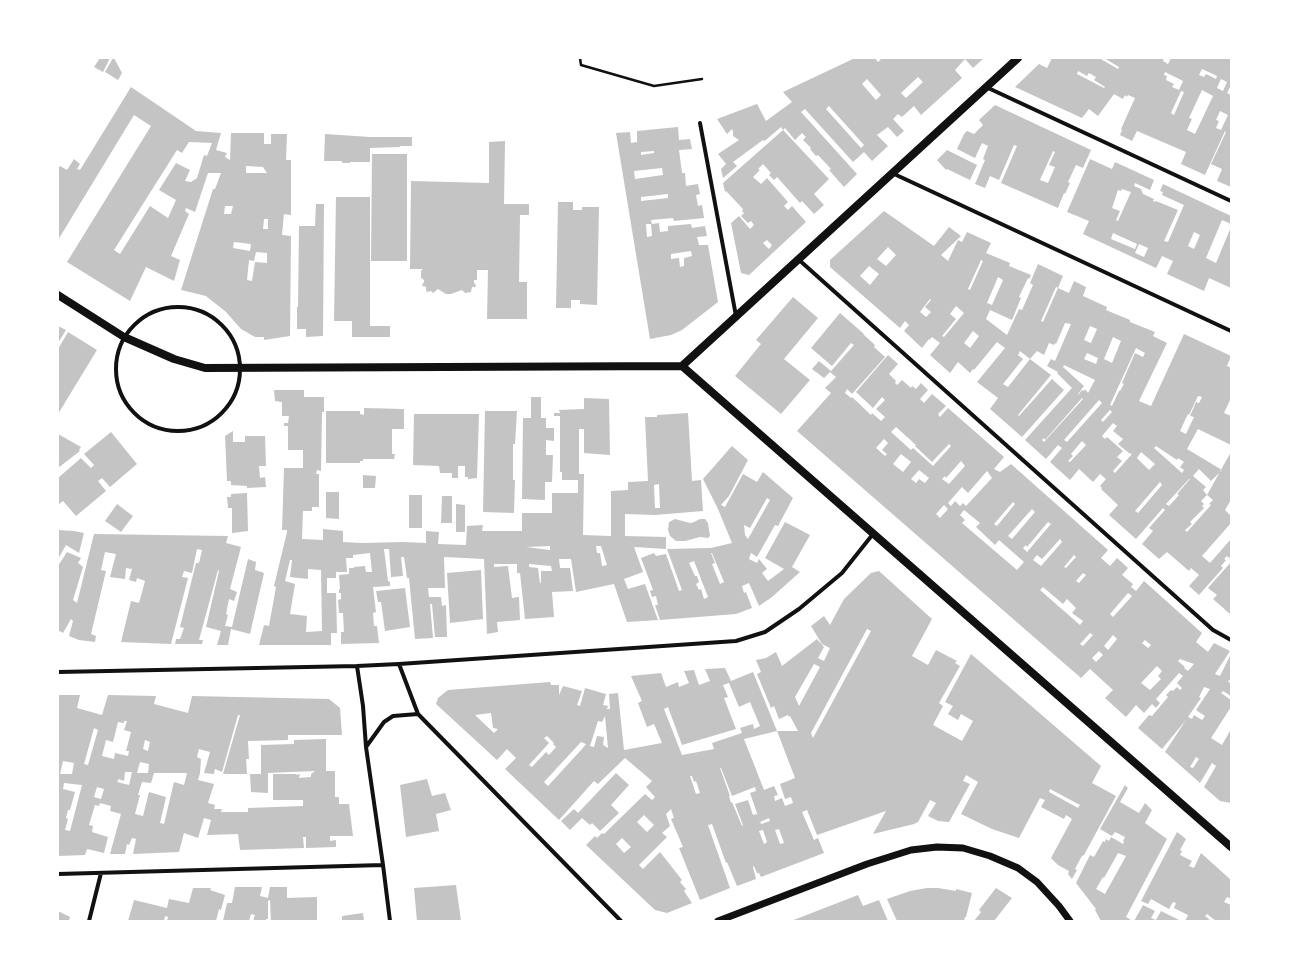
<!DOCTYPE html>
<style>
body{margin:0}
#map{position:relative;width:1289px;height:979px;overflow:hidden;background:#fff;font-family:Literata,serif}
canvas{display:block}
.frame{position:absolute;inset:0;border:59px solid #fff;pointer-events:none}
</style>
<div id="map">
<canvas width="1289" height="979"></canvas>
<div class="frame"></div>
</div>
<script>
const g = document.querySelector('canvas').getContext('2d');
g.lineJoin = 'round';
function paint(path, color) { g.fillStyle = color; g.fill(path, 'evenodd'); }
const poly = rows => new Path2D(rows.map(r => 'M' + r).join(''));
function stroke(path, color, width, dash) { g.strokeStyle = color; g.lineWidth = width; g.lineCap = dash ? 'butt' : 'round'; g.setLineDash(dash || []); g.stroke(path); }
const building = poly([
 [100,58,110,58,103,72,94,67],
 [113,58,114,58,122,73,118,80,105,72],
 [855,58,875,58,878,62,882,58,984,58,973,68,965,59,955,70,962,78,921,115,914,106,902,117,898,114,893,119,904,131,897,137,888,127,877,135,888,146,872,161,864,152,853,162,805,109,801,112,857,174,844,187,829,170,831,169,818,155,816,156,810,149,811,148,803,140,806,137,802,133,795,140,785,128,783,130,781,127,767,139,764,141,763,140,733,162,737,166,723,178,721,169,726,164,718,154,739,140,733,136,733,131,732,129,727,134,717,119,757,104,766,121,792,102,783,92],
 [918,77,923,82,906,98,901,93],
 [867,79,881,95,876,100,862,84],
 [829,106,864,145,861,148,826,109],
 [1052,58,1099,58,1118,69,1119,67,1104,58,1164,58,1163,61,1168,64,1171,58,1231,58,1231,85,1227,93,1231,95,1231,187,1217,181,1222,169,1211,164,1226,132,1225,131,1205,175,1181,164,1186,152,1137,131,1132,141,1120,135,1122,130,1121,129,1135,98,1128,95,1127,97,1125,95,1123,99,1114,94,1098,116,1089,109,1082,118,1015,87,1039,64,1047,68],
 [1202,69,1217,76,1216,79,1206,74,1204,77,1199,75],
 [1078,71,1087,76,1089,73,1096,77,1094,80,1105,87,1104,88,1077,74],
 [1165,72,1183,81,1179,90,1172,87,1174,84,1166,80,1167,76,1164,75],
 [1221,79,1227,82,1223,91,1217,88],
 [1202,90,1213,96,1195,134,1187,130,1192,119,1189,118],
 [1181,91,1184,92,1174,115,1171,113],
 [1220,111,1228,115,1221,130,1216,128,1219,121,1216,120],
 [131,87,196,131,221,133,216,150,227,153,225,157,230,160,231,133,264,133,264,144,271,144,271,134,287,134,286,160,291,160,291,215,284,214,282,235,291,236,290,336,264,340,264,337,255,337,241,329,226,312,206,296,181,290,213,189,215,189,221,173,208,173,195,212,186,208,185,211,189,214,171,256,180,260,174,281,146,267,130,301,67,262,151,126,134,115,58,240,58,168,60,166,67,170,74,159,80,164,77,169,80,170],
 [189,142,212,143,207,156,204,155,197,178,191,182,185,181,190,170,176,163,159,190,176,200,168,218,150,206,120,254,114,250,177,150,182,153],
 [246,166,263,167,267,173,246,173],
 [225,206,233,206,231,214,224,214],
 [264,219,268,219,268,229,263,229],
 [234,242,251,244,250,251,233,248],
 [256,252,267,253,267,263,255,262,252,281,247,280,249,260,254,261],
 [995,105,1091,150,1083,168,1076,165,1068,182,1070,183,1065,194,1064,193,1058,208,1001,183,1017,146,1014,145,999,180,990,176,985,188,975,184,985,160,983,159,988,146,982,143,975,158,957,149,964,134,967,131,974,134,983,125,979,120],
 [1053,151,1055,152,1049,165,1055,167,1048,183,1040,180],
 [678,127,679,140,690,139,692,149,679,150,682,173,685,173,686,186,698,184,700,194,696,195,698,206,702,205,704,218,674,221,673,218,651,220,652,224,659,223,660,232,668,231,668,226,691,224,692,228,705,226,707,236,697,237,699,245,708,245,718,302,682,330,671,335,650,339,616,133,630,132,631,143,637,142,637,131],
 [654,151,654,153,641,155,641,152],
 [662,168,663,175,635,179,634,171],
 [668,194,668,198,641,201,641,197],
 [646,224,651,224,652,236,647,237],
 [691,251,692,256,684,258,684,266,680,267,679,258,671,259,671,254],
 [783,130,829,179,814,194,824,205,814,214,802,201,800,203,777,177,774,180,769,175,771,173,763,164,758,169,760,170,753,177,761,184,767,178,788,202,784,206,788,210,792,206,806,222,749,275,741,273,731,223,739,216,750,229,754,225,751,221,748,223,741,216,744,213,742,211,743,209,726,191,725,192,723,183],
 [767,240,772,245,769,249,763,243],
 [325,134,370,137,412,137,412,146,400,146,400,147,370,148,370,162,350,162,350,163,342,163,342,161,324,161],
 [505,141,504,204,529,204,529,215,520,215,519,282,527,282,527,319,487,319,488,270,477,270,477,280,474,280,474,283,476,285,475,287,472,287,471,292,465,293,462,290,451,294,446,294,438,289,433,293,431,291,427,292,426,290,426,286,424,287,422,285,424,282,424,280,421,278,421,271,423,269,410,269,411,181,489,183,489,142],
 [947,150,977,165,970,180,947,169,946,170,937,160],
 [372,154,407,154,407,261,371,261],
 [1090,159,1112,169,1115,162,1154,180,1150,190,1135,183,1134,186,1141,189,1143,194,1154,199,1153,201,1155,202,1156,201,1178,210,1164,241,1168,242,1184,205,1162,195,1163,192,1160,191,1163,184,1231,216,1231,224,1222,220,1206,258,1216,263,1231,227,1231,288,1209,278,1204,291,1167,274,1173,261,1162,256,1156,268,1083,234,1089,221,1067,212],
 [1122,189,1131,192,1118,221,1116,220,1120,211,1112,208,1118,190,1121,191],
 [1194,232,1200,235,1194,249,1188,246],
 [1113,233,1137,244,1135,249,1111,239],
 [1139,244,1148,248,1144,257,1135,253],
 [336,197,370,197,370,326,390,326,390,337,352,337,352,321,334,321],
 [558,202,573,202,573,210,582,210,582,207,599,207,597,305,580,304,580,300,571,300,571,308,556,308],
 [316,204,324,204,323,336,306,337,306,329,297,329,297,307,298,307,299,226,315,226],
 [884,211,934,246,949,227,961,236,941,255,948,261,958,240,962,242,967,232,991,243,986,253,1010,263,1009,266,1031,275,1029,279,1028,278,1019,297,1021,298,1012,320,990,310,986,319,1007,335,1019,309,1022,310,1033,285,1030,283,1038,264,1063,276,1058,288,1069,293,1074,281,1086,287,1083,296,1107,307,1106,310,1130,320,1130,322,1155,332,1153,336,1167,343,1139,401,1151,406,1184,334,1231,356,1227,366,1231,368,1231,398,1224,413,1231,416,1231,445,1198,429,1187,449,1222,470,1211,481,1199,469,1193,476,1206,487,1203,490,1207,495,1201,501,1204,504,1202,506,1204,508,1190,522,1192,524,1185,530,1187,532,1211,505,1209,504,1213,500,1207,495,1222,468,1231,452,1231,500,1225,510,1231,516,1231,523,1202,556,1210,563,1231,539,1231,556,1229,558,1227,556,1224,559,1226,560,1221,566,1223,568,1199,595,1189,586,1199,575,1191,568,1189,571,1167,552,1159,559,1142,544,1153,531,1149,528,1165,510,1163,508,1136,539,1109,515,1118,505,1101,489,1102,488,1100,486,1106,479,1100,474,1093,482,1079,469,1070,480,1050,462,1062,448,1058,445,1046,459,1025,440,1072,388,1057,373,1058,372,1047,366,1051,359,1055,361,1071,324,1065,323,1056,344,1055,343,1054,345,1049,343,1044,355,1037,351,1030,359,1020,351,1018,355,1023,359,1003,384,1008,387,1030,359,1051,375,1018,415,1019,416,1052,379,1064,390,1022,437,990,409,998,398,977,382,1005,348,997,342,974,370,973,369,970,373,958,362,950,373,930,355,940,343,932,337,929,340,929,339,922,348,904,331,909,325,905,321,900,328,830,267,830,260],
 [888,247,896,255,886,266,877,259],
 [981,260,983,261,970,290,968,289],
 [869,266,879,274,870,285,860,276],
 [998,277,1003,280,992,305,987,303],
 [1056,287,1058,288,1043,322,1041,321],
 [930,299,931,300,925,307,931,312,926,317,920,312],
 [956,306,964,313,944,337,942,336,956,319,950,314],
 [1090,326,1097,329,1091,343,1084,340],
 [973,331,979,336,970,348,964,343],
 [1113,337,1121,341,1112,363,1104,359],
 [1136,348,1145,353,1143,357,1135,353,1122,383,1124,384,1120,391,1119,391,1112,406,1110,405],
 [1087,353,1098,358,1096,364,1084,359],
 [1064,365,1095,380,1088,393,1085,389,1084,391,1082,390,1078,395,1078,394,1084,386,1063,367],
 [1198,396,1202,397,1199,403,1196,402,1190,416,1194,417,1186,434,1180,431,1188,414,1189,415],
 [1082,398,1083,399,1044,442,1042,440,1044,438,1045,440],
 [1099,400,1102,403,1067,442,1064,440],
 [1110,410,1112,412,1103,422,1101,420],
 [1113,423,1117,426,1113,431,1123,439,1118,444,1129,453,1132,454,1115,473,1113,471,1122,461,1117,457,1123,451,1107,437,1105,439,1102,436],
 [1082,441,1086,445,1070,462,1068,461,1073,456,1071,454],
 [1156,446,1177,460,1178,458,1184,462,1180,467,1184,470,1182,473,1154,448],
 [1141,452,1155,464,1149,470,1137,458],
 [1189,479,1190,479,1177,494,1179,495,1169,506,1166,504],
 [1160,482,1162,485,1138,513,1135,511],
 [793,297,818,318,784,359,810,380,781,414,735,376,761,344,756,340],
 [840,313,864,334,863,334,875,345,874,347,885,357,852,394,847,389,845,393,851,398,852,397,871,415,872,413,881,421,885,417,876,409,885,400,882,397,873,408,856,392,888,355,898,364,889,374,896,381,895,383,897,385,902,380,911,388,912,386,916,389,921,383,928,390,920,399,924,403,932,394,946,406,938,414,940,417,948,408,1004,457,994,469,1000,472,1011,464,1108,550,1101,558,1110,566,1117,558,1128,568,1122,575,1133,584,1131,587,1136,591,1144,581,1202,633,1196,642,1208,652,1214,643,1230,651,1215,674,1220,676,1230,656,1231,656,1231,681,1229,680,1228,682,1231,683,1231,696,1223,691,1221,693,1231,700,1231,707,1211,738,1222,745,1231,729,1231,803,1220,801,1204,787,1216,766,1212,763,1200,783,1165,752,1186,720,1162,749,1138,728,1149,715,1152,716,1168,697,1166,695,1171,690,1173,691,1177,687,1180,690,1182,688,1177,683,1183,676,1179,673,1156,699,1160,703,1156,708,1152,704,1144,713,1136,705,1126,717,1105,698,1113,690,1090,669,1081,678,797,431,831,393,825,388,836,377,830,372,824,378,812,369,819,361,831,371,854,345,851,343,832,366,811,348],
 [896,427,916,445,915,446,932,462,949,444,951,446,933,466,913,448,911,450,891,432],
 [884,439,888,443,882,450,887,454,885,456,876,448],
 [901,454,911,462,903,472,893,464],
 [961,461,965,466,949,484,942,479,945,476,946,478],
 [919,470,929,478,925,483,919,479,916,483,911,479],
 [987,471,992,478,966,506,963,503,960,506,955,501,951,506,948,503,962,487,968,493],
 [1013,502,1015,504,997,526,994,524],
 [944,505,948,509,940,518,936,514],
 [1032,509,1035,512,1012,539,1008,536],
 [964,510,980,523,976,527,995,545,999,540,1024,562,1017,570,962,523,965,520,960,515],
 [1048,522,1051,524,1027,552,1023,548,1026,545,1027,547],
 [1060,539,1062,542,1041,566,1033,560,1037,555,1042,559],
 [1074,555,1076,557,1066,568,1064,567],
 [1083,573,1086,575,1079,583,1076,581],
 [1043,587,1063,604,1067,599,1076,608,1072,613,1083,621,1080,625,1040,590],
 [1128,593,1132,596,1113,617,1110,614],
 [1090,633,1093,635,1083,646,1080,644],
 [1113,635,1117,639,1108,650,1104,646],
 [1145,640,1151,645,1148,648,1142,643],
 [1099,651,1103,655,1096,662,1092,658],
 [1180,659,1194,664,1188,671,1184,668,1185,667,1178,661],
 [1157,666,1162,671,1158,676,1161,679,1150,690,1141,683],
 [1204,687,1210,689,1196,710,1205,716,1202,720,1194,715,1192,719,1188,717,1201,698,1199,697],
 [1196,757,1199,759,1193,768,1190,767],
 [58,326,66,330,58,343],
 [68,332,97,350,58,414,58,349],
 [274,390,304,390,304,397,324,397,324,412,322,412,321,471,317,470,316,474,319,474,319,507,312,507,312,511,303,511,302,539,323,540,323,529,343,531,343,542,362,543,403,542,426,543,426,531,439,532,438,544,466,545,467,526,483,525,482,531,522,531,522,513,552,513,552,493,578,493,578,480,562,480,562,472,560,472,560,416,554,416,554,413,560,413,559,410,584,409,584,398,609,399,610,455,584,453,584,429,579,429,579,474,584,474,583,535,611,536,611,491,628,490,628,482,648,481,645,417,657,417,657,415,688,413,692,481,701,480,703,511,655,515,625,514,625,536,666,537,666,549,634,547,643,572,624,579,628,589,645,584,658,620,627,622,614,584,576,592,571,559,559,559,560,568,570,568,573,591,552,592,554,617,525,619,520,573,517,573,517,564,494,564,494,567,508,566,512,598,519,597,520,620,497,622,498,632,487,634,484,559,444,557,445,588,428,588,429,597,441,597,442,606,446,605,447,637,435,637,432,604,430,604,433,638,415,639,409,578,407,578,404,557,401,557,403,576,391,577,389,549,384,549,388,581,390,582,390,586,373,587,376,612,373,613,374,626,377,626,379,643,341,644,341,632,344,632,343,613,339,613,338,600,341,599,341,593,339,593,339,589,340,589,339,575,349,574,349,568,354,568,354,567,365,566,366,572,372,572,370,553,353,555,353,558,346,558,347,572,336,572,336,578,327,578,327,593,336,593,337,633,331,633,331,645,259,645,264,625,269,626,276,587,274,586,287,532,287,530,282,530,284,468,303,468,303,450,288,450,288,426,284,426,284,423,288,423,289,416,282,416,282,402,275,401],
 [659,484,660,508,655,508,654,485],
 [550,546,550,550,526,547],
 [596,546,601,546,607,565,602,566,600,553,597,553],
 [290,560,292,560,290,577,308,579,308,569,321,570,322,631,306,632,307,616,290,614,295,584,285,581],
 [529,564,551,566,552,571,541,571,541,583,540,583,538,568,529,567],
 [531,397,541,397,541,418,546,418,546,428,554,428,554,441,546,440,546,455,553,455,552,482,545,482,545,500,522,499,523,418,531,418],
 [364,408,404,409,404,429,392,429,392,454,395,454,394,459,363,459,363,461,360,461,360,463,326,463,326,411,360,411,360,414,364,415],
 [485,411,517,411,515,444,513,444,513,480,515,480,514,513,483,512],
 [414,414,479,414,477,478,468,479,468,477,465,477,465,466,458,466,458,478,452,478,452,473,440,473,439,466,413,465],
 [233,431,233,442,245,442,245,436,265,436,266,466,259,466,260,478,265,477,266,487,247,488,247,486,231,485,231,481,227,481,225,436],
 [111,432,137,464,110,487,102,478,98,481,106,491,76,516,63,501,58,505,58,478,81,458,91,468,94,465,84,454],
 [58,434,81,447,79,450,80,451,58,468],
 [732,446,748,460,729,496,721,505,725,507,743,474,757,482,763,472,793,498,778,526,775,525,757,557,751,553,749,559,757,563,759,559,767,569,762,573,768,581,784,569,765,558,785,522,810,535,792,567,800,572,772,597,759,606,749,583,742,586,744,593,746,592,752,608,736,614,660,620,655,605,658,605,656,596,652,597,650,591,653,590,641,558,654,553,656,556,666,554,679,591,682,590,667,549,711,548,732,543,718,509,703,479],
 [767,498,770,500,748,539,745,535,744,525,750,528],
 [711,553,712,553,724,582,720,584,712,564,715,563],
 [694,561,708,597,704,599,701,589,699,590,696,584,699,582,697,576,695,576,689,563],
 [363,475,376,476,375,488,363,488],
 [326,492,339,492,339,519,326,518],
 [247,493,248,531,232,533,232,508,228,508,227,497,231,497,231,494],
 [409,495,422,495,422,528,409,528],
 [442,496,452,496,452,523,441,523],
 [117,504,133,516,121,532,105,521],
 [456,504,465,505,465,532,456,532],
 [675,519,690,523,694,522,700,519,705,519,708,523,710,536,708,538,700,537,685,541,676,541,670,536,668,530,669,522],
 [58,530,74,531,84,533,79,553,66,545,58,559],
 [94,534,228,536,226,543,241,547,230,589,237,592,234,601,229,599,226,614,228,615,225,626,232,627,248,559,256,562,255,570,264,573,250,634,231,629,228,645,217,645,221,631,206,627,219,571,218,570,199,640,203,640,202,644,175,644,176,639,180,639,184,628,180,627,196,563,199,563,202,550,197,549,192,573,184,571,182,577,188,578,171,644,121,642,131,601,139,603,145,581,137,578,136,582,129,580,132,569,126,568,125,579,110,577,116,554,105,552,101,570,106,571,91,634,96,636,95,642,79,640,69,636,73,621,71,619,63,633,58,630,58,566,67,552,81,558,78,563,83,567,73,600,77,603],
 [1231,562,1231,612,1230,614,1213,599,1217,595,1208,588],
 [481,570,483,619,450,623,447,573],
 [879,571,932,619,912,656,928,665,936,650,957,661,955,663,960,666,939,703,943,706,933,725,962,741,973,721,961,714,958,720,948,714,953,706,945,702,971,654,1101,766,1092,783,1116,796,1084,855,1082,856,1077,865,1075,869,1077,870,1072,879,1068,874,1069,871,1058,865,1051,858,1072,819,1066,815,1064,819,1041,807,1045,800,1040,798,1019,838,992,829,961,814,978,782,966,775,963,781,970,784,949,822,938,821,928,816,936,803,930,800,918,822,914,824,873,834,886,811,817,835,807,810,802,812,814,840,818,838,824,853,761,877,759,873,757,873,754,866,753,867,756,879,737,886,727,862,726,863,712,824,708,825,730,888,700,900,679,848,683,847,671,819,674,818,671,809,666,814,670,826,662,833,667,837,639,865,643,869,660,852,682,880,680,882,686,889,684,891,692,903,667,913,655,910,586,845,595,836,597,838,602,833,604,834,645,794,652,800,655,797,646,787,652,781,625,758,598,784,594,781,559,820,505,769,516,758,507,749,497,760,436,704,438,698,448,690,550,682,551,685,559,685,559,695,563,686,582,691,577,705,580,706,585,688,606,694,603,705,608,706,607,709,610,709,609,694,618,693,624,750,662,743,654,724,647,727,638,703,642,701,631,676,661,673,666,687,678,682,679,687,689,683,684,671,694,670,699,685,710,681,705,669,725,668,731,681,753,672,777,731,744,739,764,790,774,786,778,795,774,796,775,801,782,798,785,806,793,803,791,797,785,799,780,784,795,778,777,731,798,731,790,716,789,717,788,715,779,719,774,706,771,708,757,674,761,672,756,660,766,658,776,652,782,666,817,639,824,647,818,658,824,661,830,648,822,644,811,626,824,616,830,625,844,599,871,573],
 [867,629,871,631,813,738,811,733],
 [814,664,820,667,799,706,795,697],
 [729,683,739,707,750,702,760,726,754,729,753,724,740,728,742,733,712,743,714,749,682,755,664,709,668,707,682,745,736,729,724,698,728,697,723,685],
 [491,713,493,728,498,729,494,733,475,715],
 [605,716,608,748,603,745,604,737,597,736,594,747,590,746,598,721,602,722],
 [547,736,554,743,553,744,556,747,549,755,546,752,532,767,529,765,549,743,544,738],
 [581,742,586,744,582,749,548,786,544,782],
 [720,768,721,768,732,796,755,787,756,791,750,793,760,822,769,818,770,821,761,824,757,814,753,815,748,800,735,804,743,825,742,826,732,802,731,803,729,796,730,796],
 [690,776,692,776,694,782,696,781,700,793,696,794],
 [1050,789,1080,805,1078,808,1049,792],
 [644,815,654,825,647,832,637,822],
 [779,829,784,843,780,844,775,830],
 [763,830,767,842,764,844,759,831],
 [622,838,631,847,624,853,616,844],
 [405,588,410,627,385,631,381,602,378,602,376,591],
 [58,695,80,695,77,708,102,715,108,695,156,696,154,704,188,713,192,696,329,699,340,708,342,735,288,735,288,740,248,741,249,759,246,759,247,774,223,774,240,715,238,715,222,772,215,769,214,774,204,773,210,752,199,749,197,757,201,759,200,773,198,780,214,784,208,803,215,805,214,809,222,809,221,812,248,812,248,808,303,806,303,800,273,800,273,774,296,774,296,775,300,774,299,778,311,777,311,774,315,771,268,773,268,793,251,792,250,774,261,774,261,745,294,744,294,740,326,739,326,771,335,771,335,797,339,797,339,804,349,804,353,836,330,836,330,841,336,840,336,847,306,848,306,837,303,837,304,848,240,850,238,834,207,835,211,820,204,818,198,838,184,833,179,852,133,854,136,839,132,838,129,845,127,844,125,854,110,854,121,814,110,811,111,806,100,803,99,806,95,805,89,825,93,826,92,832,108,837,104,853,87,849,85,855,58,856],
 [124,721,127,721,124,730,131,732,126,751,129,751,128,756,115,753,114,759,102,756,106,740,113,742,118,722,124,723],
 [94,728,98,730,88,765,84,764],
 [145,740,150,742,148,751,143,749],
 [63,761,74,763,72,774,60,774],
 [140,762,149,764,148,773,137,773],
 [125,772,132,772,129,785,117,782,119,779,124,781],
 [154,773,187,773,184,785,174,782,164,824,160,823,166,797,149,792,143,816,135,814,140,795,138,795,142,782,151,783],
 [64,783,82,785,70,831,65,830,68,819,66,818,68,810,70,810,75,792,63,789],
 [97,787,104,789,101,799,94,797],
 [616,773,629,785,611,805,619,813,600,831,592,823,590,825,582,818,570,830,561,821,574,809,578,813],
 [427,779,432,796,445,793,451,810,436,814,439,831,406,837,400,785],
 [1125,785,1128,788,1120,802,1139,813,1145,803,1152,810,1145,823,1167,839,1126,917,1131,920,1130,921,1101,921,1095,910,1096,909,1076,883,1090,855,1094,857,1103,841,1105,842,1106,839,1109,841,1111,837,1123,844,1124,842,1123,841,1125,837,1115,832,1112,836,1100,829],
 [1118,853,1126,856,1105,894,1096,889,1103,877,1104,878],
 [1177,832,1186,839,1180,850,1182,851,1180,855,1192,861,1189,866,1194,868,1201,853,1231,880,1231,899,1227,897,1224,902,1231,905,1231,921,1216,921,1207,914,1205,916,1211,921,1185,921,1188,915,1174,908,1176,903,1173,902,1169,909,1151,899,1148,904,1141,901],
 [456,885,461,921,417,921,414,888],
 [235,887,262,887,260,896,268,898,270,887,287,887,287,898,317,897,317,921,271,921,270,900,268,901,268,919,266,919,266,921,253,921,255,915,251,914,249,921,223,921,227,903,232,903],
 [193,888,211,888,210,890,225,895,221,910,219,909,216,921,167,921,168,917,165,916,164,921,128,921,134,900,167,908,169,899,189,903],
 [927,888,938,888,956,891,956,889,972,893,966,917,965,917,964,921,897,921,887,899,910,891],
 [996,888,1012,898,994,921,974,921,981,912,979,910],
 [858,895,863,906,879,900,888,921,791,921],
 [1143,905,1155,911,1151,918,1156,920,1161,911,1181,921,1134,921],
 [58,911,70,917,69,921,58,921],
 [363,913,364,921,342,921,342,916]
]);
const path = poly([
 [580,58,581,65,654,86,702,79]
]);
const minor = poly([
 [986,87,1231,201],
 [700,123,736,316],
 [892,173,1231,331],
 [798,259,1213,630,1231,640],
 '116 369a62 62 0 1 1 124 0a62 62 0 1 1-124 0Z',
 [399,664,418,714,621,921],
 [357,666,363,706,366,747,383,865,390,921],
 [58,672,357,666,399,664,736,641,765,632,799,609,842,573,873,534],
 [366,747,384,722,393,716,418,714],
 [58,874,383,865],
 [89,921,101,873]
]);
const tertiary = poly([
 [718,921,867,864,911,850,937,847,963,848,990,856,1018,868,1037,882,1059,906,1070,921]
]);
const secondary = poly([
 [58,295,124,337,174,359,205,368,682,366],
 [682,366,1231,847],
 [682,366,1018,58]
]);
paint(building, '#c4c4c4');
stroke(path, '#111', 2.5);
stroke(minor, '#111', 4);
stroke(tertiary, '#111', 7);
stroke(secondary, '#111', 8);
</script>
